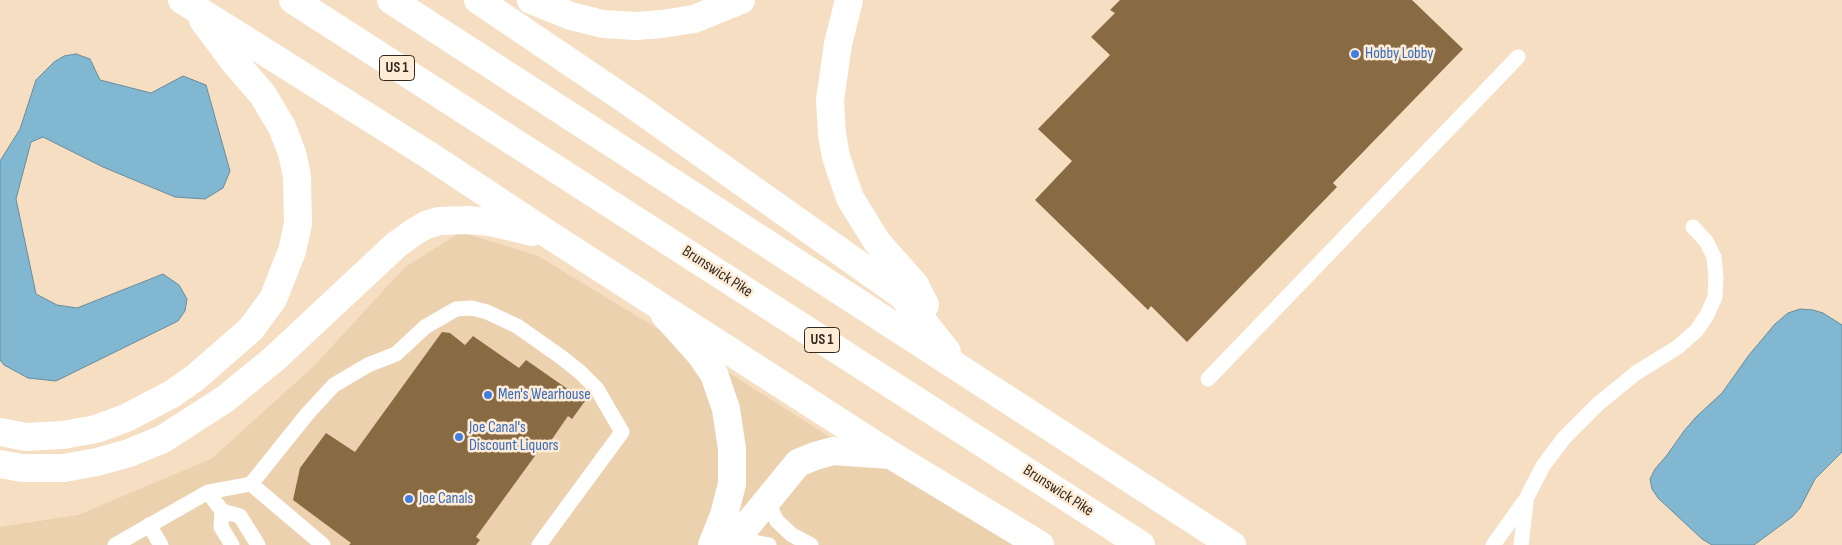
<!DOCTYPE html>
<style>
body{margin:0}
canvas{display:block;background:#f5dec2}
</style>
<canvas width="1842" height="545"></canvas>
<script>
const g = document.querySelector('canvas').getContext('2d');
g.lineJoin = 'round';
function paint(path, color) { g.fillStyle = color; g.fill(path, 'evenodd'); }
const poly = rows => new Path2D(rows.map(r => 'M' + r).join(''));
function stroke(path, color, width, dash) { g.strokeStyle = color; g.lineWidth = width; g.lineCap = dash ? 'butt' : 'round'; g.setLineDash(dash || []); g.stroke(path); }
function drawText(font, color, halo, rows, align = 'center') {
  g.font = font + ' "Sofia Sans Condensed",sans-serif'; g.lineWidth = 5; g.setLineDash([]); g.textBaseline = 'middle'; g.strokeStyle = halo; g.fillStyle = color; for (const [text, x, y, turn = 0] of rows) {
    g.save(); g.translate(x, y); g.rotate((+turn || 0) * Math.PI / 180); g.textAlign = isNaN(turn) ? turn : align; if (halo) g.strokeText(text, 0, 0); g.fillText(text, 0, 0); g.restore();
  }
}
const built = poly([
 [461,232,538,256,701,355,852,451,885,465,1017,545,0,545,0,527,78,515,211,459,314,366,405,267]
]);
const water = poly([
 [76,54,90,59,100,80,151,93,183,76,206,85,230,171,223,188,205,199,175,197,103,167,43,137,31,142,16,199,36,294,57,305,77,308,163,274,179,285,187,299,185,311,178,321,56,381,28,378,4,365,0,360,0,161,20,129,36,80,54,62,64,56,76,54],
 [1800,309,1813,310,1823,313,1842,325,1842,452,1815,479,1800,508,1792,517,1754,545,1712,545,1702,539,1658,498,1652,489,1650,479,1655,469,1667,455,1684,431,1696,417,1722,393,1749,355,1775,324,1788,313,1800,309]
]);
const building = poly([
 [1120,0,1412,0,1463,49,1333,183,1337,187,1187,342,1151,306,1148,310,1035,200,1072,161,1038,129,1110,55,1091,37,1115,13,1110,10],
 [442,332,450,333,465,345,473,336,519,368,526,360,585,401,572,419,568,416,548,445,545,442,476,537,480,540,476,545,349,545,351,543,293,500,300,468,326,433,355,452]
]);
const service = poly([
 [1208,379,1518,57],
 [251,484,323,545],
 [208,492,222,511,221,527,232,545],
 [767,502,777,521,792,535,811,545],
 [222,511,240,516,258,545],
 [149,525,161,545],
 [735,539,769,545],
 [115,545,208,492,251,484,308,413,334,385,368,365,396,354,425,327,456,309,472,308,487,312,517,326,561,357,580,372,597,389,622,432,539,545],
 [1493,545,1526,499,1543,466,1564,438,1598,404,1636,373,1678,347,1697,330,1707,315,1715,297,1716,278,1714,257,1706,241,1693,227],
 [1521,545,1526,502]
]);
const minor = poly([
 [665,315,701,355,714,374,726,409,732,449,732,484,724,515,712,545],
 [731,545,798,463,815,456,833,451,891,455]
]);
const trunk = poly([
 [182,0,427,154,551,236,891,455,1040,545],
 [293,0,1141,545],
 [391,0,1232,545],
 [478,0,632,104,903,296,947,352],
 [531,0,571,16,603,24,636,26,662,24,694,19,741,0],
 [849,0,838,44,830,100,832,134,836,157,850,198,861,216,877,242,915,285,925,305],
 [0,432,26,437,63,435,96,429,126,418,172,394,196,377,251,329,273,299,292,251,298,224,297,176,292,153,282,127,263,95,232,59,203,20],
 [0,464,22,468,64,468,97,462,129,453,163,439,225,399,274,359,396,245,414,232,426,225,439,221,468,220,490,222,532,232]
]);
const markers = [
 [1355,54,5,"#3f7fe0"],
 [488,395,5,"#3f7fe0"],
 [459,437,5,"#3f7fe0"],
 [409,499,5,"#3f7fe0"]
];
const shields = [
 [397,68,35],
 [822,340,35]
];
const shieldNames = [
 ["US 1",397,68],
 ["US 1",822,340]
];
const shopNames = [
 ["Hobby Lobby",1365,54],
 ["Men's Wearhouse",498,395],
 ["Joe Canal's",469,428],
 ["Discount Liquors",469,446],
 ["Joe Canals",419,499]
];
const streetNames = [
 ["Brunswick Pike",717,272,33],
 ["Brunswick Pike",1058,491,33]
];
paint(built, '#ecd1af');
paint(water, '#81b7d0');
stroke(water, '#698c9b', 1);
paint(building, '#886a43');
stroke(service, '#fff', 15);
stroke(minor, '#fff', 28);
stroke(trunk, '#fff', 28);
for (const [x, y, r, color] of markers) { const dot = new Path2D(); dot.arc(x, y, r, 0, 2 * Math.PI); g.fillStyle = color; g.fill(dot); stroke(dot, '#feecd6', 2); }
for (const [x, y, w] of shields) { const box = new Path2D(); box.roundRect(x - w / 2, y - 12.5, w, 25, 4); g.fillStyle = '#feecd6'; g.fill(box); stroke(box, '#31281e', 1); }
drawText('bold 15px', '#31281e', null, shieldNames);
drawText('16px', '#366cbe', '#feecd6', shopNames, 'left');
drawText('16px', '#31281e', '#feecd6', streetNames);
</script>
